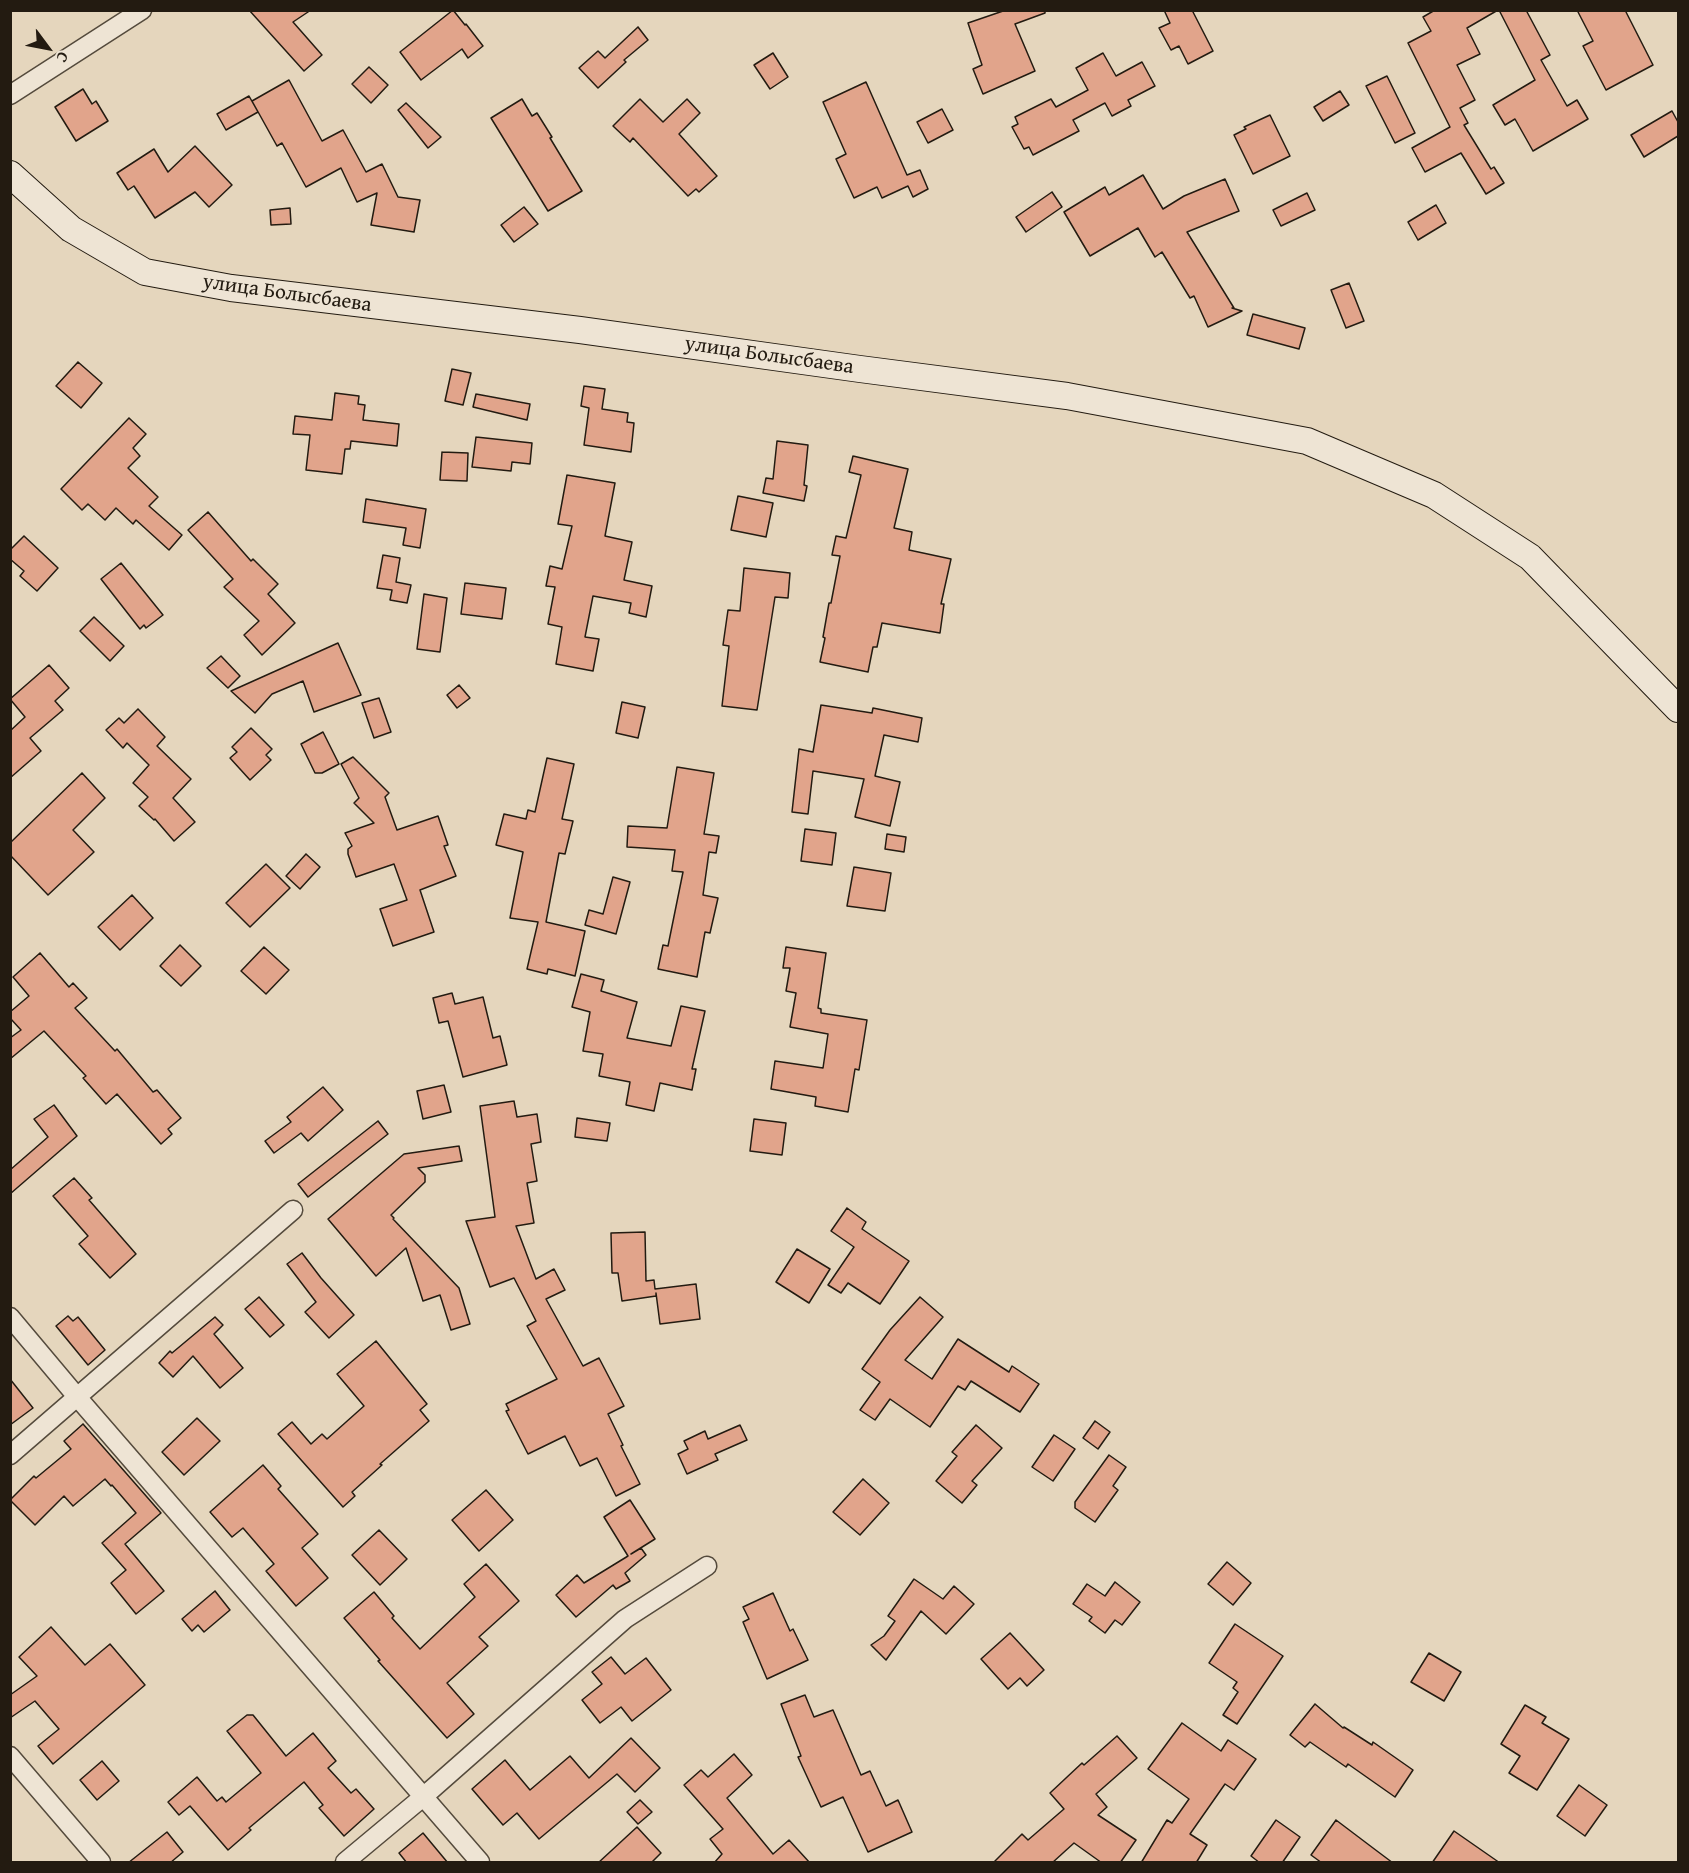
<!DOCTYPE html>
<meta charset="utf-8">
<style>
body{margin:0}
#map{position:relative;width:1689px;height:1873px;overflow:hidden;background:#e5d6bd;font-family:"Gentium Book Plus",serif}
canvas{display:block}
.frame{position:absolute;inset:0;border:12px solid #231b11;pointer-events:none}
.north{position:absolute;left:18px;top:18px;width:60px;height:60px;-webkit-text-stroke:4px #eee4d4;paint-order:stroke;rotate:122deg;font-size:16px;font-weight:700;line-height:24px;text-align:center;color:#231b11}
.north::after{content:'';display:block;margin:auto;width:21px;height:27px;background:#231b11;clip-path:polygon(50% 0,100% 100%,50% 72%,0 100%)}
</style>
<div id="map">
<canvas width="1689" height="1873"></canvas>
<div class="frame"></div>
<div class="north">С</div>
</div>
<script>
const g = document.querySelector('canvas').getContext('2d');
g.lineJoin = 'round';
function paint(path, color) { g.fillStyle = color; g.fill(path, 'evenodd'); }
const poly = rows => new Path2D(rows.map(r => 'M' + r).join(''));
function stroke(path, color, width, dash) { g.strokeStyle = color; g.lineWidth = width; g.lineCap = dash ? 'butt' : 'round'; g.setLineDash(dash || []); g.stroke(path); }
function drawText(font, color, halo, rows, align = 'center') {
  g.font = font + ' "Gentium Book Plus",serif'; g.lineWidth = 4.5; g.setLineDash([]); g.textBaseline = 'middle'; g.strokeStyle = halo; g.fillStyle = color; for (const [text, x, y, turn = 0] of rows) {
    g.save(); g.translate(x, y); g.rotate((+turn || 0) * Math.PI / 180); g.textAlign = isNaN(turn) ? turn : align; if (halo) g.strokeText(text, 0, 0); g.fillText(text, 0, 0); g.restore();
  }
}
const building = poly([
 [249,10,311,10,293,22,322,55,304,71,249,10],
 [453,10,465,25,466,24,483,46,468,58,462,49,421,80,400,52,453,10],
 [1006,10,1045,10,1045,13,1015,24,1035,71,983,94,973,69,982,65,968,23,1006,10],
 [1164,10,1192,10,1213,51,1188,64,1179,46,1171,50,1159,28,1170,23,1164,10],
 [1435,10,1498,10,1467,28,1480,54,1457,65,1475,100,1460,108,1468,123,1464,125,1491,169,1494,167,1504,183,1486,194,1461,153,1425,172,1412,148,1450,127,1408,43,1431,31,1423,17,1435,10],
 [1499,10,1526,10,1550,55,1541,60,1567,106,1577,100,1588,119,1533,151,1515,119,1505,125,1493,105,1535,80,1499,10],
 [1577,10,1625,10,1653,65,1606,90,1583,46,1593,41,1577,10],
 [638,27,648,40,624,60,626,62,598,88,579,68,598,51,605,58,638,27],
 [773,53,788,77,770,89,754,65,773,53],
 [1103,53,1116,76,1142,62,1155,86,1128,100,1131,106,1112,116,1105,103,1073,120,1079,131,1033,155,1029,147,1024,149,1012,127,1018,124,1015,117,1051,99,1056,107,1088,90,1076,68,1103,53],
 [369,67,388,85,371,103,352,84,369,67],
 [1387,76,1415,133,1395,143,1366,86,1387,76],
 [289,80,322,141,343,130,366,172,382,164,398,197,420,200,414,232,371,225,377,193,357,202,341,168,306,187,282,143,277,146,252,101,289,80],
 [866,82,907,175,920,170,928,189,913,197,908,186,882,198,877,187,854,198,836,159,846,154,823,102,866,82],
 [83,89,92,104,96,101,108,121,76,141,55,107,83,89],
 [1340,91,1349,105,1323,121,1314,107,1340,91],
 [249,96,258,112,226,130,217,114,249,96],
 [522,99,532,116,537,113,552,137,550,138,582,191,548,211,491,118,522,99],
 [640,99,663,122,687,99,700,113,679,134,717,176,699,192,696,189,688,196,633,138,630,142,613,126,640,99],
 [406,103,441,137,428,148,398,110,406,103],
 [942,109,953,130,928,143,917,122,942,109],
 [1672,111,1678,122,1678,136,1644,157,1631,135,1672,111],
 [1270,115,1290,156,1253,174,1234,135,1246,129,1244,127,1270,115],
 [195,146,232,185,209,207,195,192,155,218,134,186,128,190,117,173,154,149,168,172,195,146],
 [1143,175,1163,209,1184,196,1225,179,1239,211,1187,232,1234,308,1232,308,1242,311,1208,327,1194,296,1190,298,1162,252,1155,257,1138,228,1090,256,1064,212,1105,187,1109,195,1143,175],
 [1052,192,1062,207,1026,232,1016,217,1052,192],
 [1307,193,1315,210,1281,226,1273,210,1307,193],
 [1436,205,1446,223,1418,240,1408,222,1436,205],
 [524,207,538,224,514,242,501,225,524,207],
 [290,208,291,224,271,225,270,210,290,208],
 [1349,283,1364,321,1346,328,1331,290,1349,283],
 [1253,314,1305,328,1299,349,1247,335,1253,314],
 [78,362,102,383,81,408,56,386,78,362],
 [452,369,471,373,463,405,445,401,452,369],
 [584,386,605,389,602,409,628,413,627,422,634,423,631,452,584,445,589,408,581,406,584,386],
 [335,393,359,396,358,404,365,405,363,420,399,424,397,446,351,441,350,449,345,449,342,474,306,470,310,435,293,434,295,416,332,420,335,393],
 [476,394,530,404,527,420,473,407,476,394],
 [129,418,146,434,133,448,140,456,128,468,158,497,149,506,182,535,169,550,136,520,133,524,116,508,105,520,88,504,82,510,61,489,129,418],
 [476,437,532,443,530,464,512,462,511,471,472,467,476,437],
 [777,441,808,445,804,485,807,486,804,501,763,493,766,478,773,479,777,441],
 [442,452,468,453,467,481,440,480,442,452],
 [853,456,908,469,894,528,912,532,909,550,951,559,941,604,944,604,940,633,882,623,877,647,873,647,868,672,820,662,825,638,823,637,829,603,831,603,840,556,832,555,836,536,846,538,861,475,849,472,853,456],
 [567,475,615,483,605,536,632,542,624,580,652,586,646,617,629,613,631,603,593,596,585,637,599,639,593,671,556,664,562,627,548,624,555,587,546,586,550,566,562,569,572,526,558,524,567,475],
 [738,496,773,503,766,537,731,530,738,496],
 [366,499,426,509,420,548,403,545,406,528,363,522,366,499],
 [208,512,251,561,253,559,278,584,268,594,295,623,262,655,244,635,259,621,224,587,233,579,188,530,208,512],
 [24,536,58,568,37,591,20,576,24,571,10,559,10,550,24,536],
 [383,555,400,558,396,582,411,585,407,603,390,600,392,590,377,588,383,555],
 [121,563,163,615,146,628,144,625,140,629,101,579,121,563],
 [744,568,790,573,788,598,775,597,757,710,722,706,729,646,723,645,728,610,740,611,744,568],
 [465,583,506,588,502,619,461,614,465,583],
 [424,594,447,598,440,652,417,649,424,594],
 [94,617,124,646,110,661,80,631,94,617],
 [338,643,361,695,314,712,303,681,272,694,255,713,231,691,338,643],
 [221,656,240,676,228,688,207,668,221,656],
 [49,665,69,688,55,701,63,710,30,738,41,751,10,778,10,731,25,717,10,699,49,665],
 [459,685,470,698,457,708,447,695,459,685],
 [379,698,391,732,374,738,362,703,379,698],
 [622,702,645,707,638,738,616,733,622,702],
 [821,705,872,713,873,708,922,718,918,742,884,735,875,776,900,782,890,826,855,817,864,779,813,771,808,814,792,812,799,749,813,752,821,705],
 [138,709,165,737,157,746,191,779,173,798,195,822,174,841,155,819,154,820,139,806,148,797,133,783,149,765,127,743,123,748,106,730,119,718,124,723,138,709],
 [251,728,272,749,266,755,271,760,250,780,230,758,237,752,232,747,251,728],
 [323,732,339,764,322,773,315,773,301,744,323,732],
 [353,757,389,793,385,797,397,830,438,816,448,845,444,846,456,876,420,890,434,932,393,946,380,909,407,900,394,864,356,877,348,854,348,849,352,846,345,833,374,823,354,803,359,798,341,764,353,757],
 [547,758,574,764,562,819,573,821,565,854,559,853,546,922,585,931,575,976,548,969,547,974,527,969,538,922,510,918,523,852,496,845,504,814,526,819,528,810,535,812,547,758],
 [677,767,714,773,704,834,719,836,716,853,709,852,703,895,718,898,710,933,705,932,697,977,658,969,663,945,668,946,683,872,672,871,675,850,627,847,628,826,667,828,677,767],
 [82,773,105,798,73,830,94,852,48,895,10,855,10,843,82,773],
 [805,829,836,833,832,865,801,861,805,829],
 [887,834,906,837,904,852,885,849,887,834],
 [306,854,320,867,300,889,286,876,306,854],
 [266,864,290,888,250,927,226,903,266,864],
 [854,867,891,873,885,911,847,906,854,867],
 [613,877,630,882,616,934,585,925,589,910,603,914,613,877],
 [132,895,153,918,120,950,98,927,132,895],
 [180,945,201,966,181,986,160,966,180,945],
 [264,947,289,970,266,994,241,971,264,947],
 [786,947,826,953,818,1008,821,1009,821,1013,867,1020,859,1070,855,1069,848,1112,815,1106,816,1097,771,1089,775,1061,823,1068,828,1034,790,1027,796,993,786,991,790,968,783,968,786,947],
 [40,953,69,987,73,983,87,998,75,1008,115,1051,117,1049,153,1092,157,1090,181,1118,168,1129,172,1134,161,1144,117,1094,106,1104,83,1078,86,1076,44,1031,10,1059,10,1038,21,1030,10,1018,10,1012,29,996,13,977,40,953],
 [581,974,604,980,601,991,637,1002,627,1038,671,1046,681,1006,705,1011,692,1069,696,1069,692,1090,660,1083,654,1111,626,1105,630,1082,599,1076,603,1054,583,1051,590,1012,572,1007,581,974],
 [452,993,455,1004,483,997,493,1038,500,1036,507,1065,463,1077,448,1021,439,1023,433,998,452,993],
 [444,1085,451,1112,423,1119,417,1091,444,1085],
 [323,1087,343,1110,308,1141,301,1133,274,1153,265,1141,291,1122,287,1117,323,1087],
 [514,1101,517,1117,537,1114,541,1142,531,1144,537,1181,527,1183,534,1223,516,1226,536,1279,554,1269,565,1290,546,1299,583,1366,599,1358,624,1406,608,1414,623,1445,621,1446,640,1484,616,1496,597,1458,580,1466,565,1436,528,1454,506,1411,509,1410,506,1404,557,1379,527,1326,536,1321,514,1278,490,1287,466,1221,495,1217,480,1106,514,1101],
 [54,1105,77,1136,10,1194,10,1170,48,1137,34,1119,54,1105],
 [577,1118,610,1123,607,1141,575,1137,577,1118],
 [754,1119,786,1123,782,1155,750,1151,754,1119],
 [378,1121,388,1134,308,1197,298,1184,378,1121],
 [459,1146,462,1161,418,1168,425,1175,425,1182,391,1215,394,1218,393,1219,459,1288,470,1324,451,1330,440,1295,423,1301,406,1248,376,1276,328,1219,404,1154,459,1146],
 [74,1178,92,1198,89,1200,136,1254,110,1278,79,1244,88,1236,53,1196,74,1178],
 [847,1208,866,1222,862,1229,909,1261,880,1304,848,1283,841,1293,828,1285,854,1247,831,1231,847,1208],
 [645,1232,646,1281,654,1280,655,1289,696,1284,700,1319,660,1324,656,1293,656,1296,622,1301,618,1273,612,1273,611,1233,645,1232],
 [797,1249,830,1269,809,1303,776,1282,797,1249],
 [302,1253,321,1278,354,1315,329,1338,305,1312,316,1302,287,1264,302,1253],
 [259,1297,284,1325,270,1337,245,1309,259,1297],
 [920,1297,943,1317,905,1360,932,1379,958,1339,1009,1372,1012,1366,1039,1384,1020,1412,971,1381,965,1390,958,1386,930,1427,890,1399,875,1420,860,1410,880,1382,862,1369,890,1330,920,1297],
 [68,1316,73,1321,78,1317,105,1350,88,1365,56,1326,68,1316],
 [215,1317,223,1325,214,1334,243,1368,220,1388,193,1356,173,1377,159,1363,170,1351,172,1353,215,1317],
 [376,1341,427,1404,420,1410,429,1421,380,1464,382,1465,352,1492,355,1496,343,1507,278,1434,292,1422,311,1444,322,1434,327,1439,364,1406,337,1374,376,1341],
 [10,1379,33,1408,10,1425,10,1379],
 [197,1418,220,1441,184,1475,162,1452,197,1418],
 [1095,1421,1110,1432,1098,1449,1083,1438,1095,1421],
 [83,1424,161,1513,125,1544,164,1591,136,1614,111,1583,126,1570,102,1543,136,1513,112,1485,111,1486,105,1479,73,1506,64,1496,35,1525,10,1500,34,1476,36,1478,71,1449,64,1441,83,1424],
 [740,1425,747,1440,715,1454,718,1460,687,1474,678,1454,688,1449,684,1441,705,1431,708,1439,740,1425],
 [976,1425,1002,1448,972,1481,977,1485,962,1503,936,1481,957,1456,952,1452,976,1425],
 [1054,1435,1075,1449,1053,1481,1032,1467,1054,1435],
 [1109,1455,1126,1467,1113,1486,1118,1490,1095,1522,1075,1508,1075,1502,1109,1455],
 [263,1465,281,1486,278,1489,318,1534,302,1548,328,1578,296,1606,266,1571,274,1564,243,1528,232,1537,210,1512,263,1465],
 [863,1479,889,1503,860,1535,833,1512,863,1479],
 [486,1490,513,1520,479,1551,452,1520,486,1490],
 [630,1500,655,1539,631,1554,641,1548,646,1555,625,1573,630,1581,616,1589,613,1585,576,1617,556,1595,577,1575,584,1583,628,1556,604,1517,630,1500],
 [379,1530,407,1559,380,1585,352,1555,379,1530],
 [1227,1562,1251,1583,1233,1605,1208,1584,1227,1562],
 [486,1564,519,1601,479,1637,488,1646,447,1683,474,1714,447,1738,378,1661,380,1660,344,1618,374,1592,394,1616,392,1618,420,1649,475,1597,464,1584,486,1564],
 [914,1579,943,1599,954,1586,974,1604,946,1634,921,1611,886,1660,871,1645,884,1636,895,1621,888,1616,914,1579],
 [1115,1582,1140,1602,1122,1625,1115,1620,1105,1633,1089,1621,1092,1617,1073,1604,1087,1584,1105,1596,1115,1582],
 [215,1591,230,1610,204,1632,198,1625,192,1631,182,1619,215,1591],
 [773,1593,790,1631,793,1629,808,1660,767,1679,743,1622,749,1619,743,1607,773,1593],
 [1235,1624,1283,1656,1237,1724,1223,1715,1238,1692,1233,1688,1237,1682,1209,1663,1235,1624],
 [51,1627,85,1665,110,1644,145,1685,53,1764,38,1746,59,1729,35,1701,10,1718,10,1695,37,1676,19,1657,51,1627],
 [1010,1633,1044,1670,1027,1686,1020,1678,1008,1689,981,1659,1010,1633],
 [1429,1653,1461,1672,1444,1701,1411,1682,1429,1653],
 [611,1657,625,1674,646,1658,671,1690,632,1721,621,1707,600,1723,582,1700,602,1684,592,1672,611,1657],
 [805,1695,814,1717,833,1710,861,1775,870,1771,886,1806,898,1800,912,1832,868,1852,843,1797,821,1807,798,1757,801,1756,781,1704,805,1695],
 [1315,1704,1343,1728,1344,1727,1372,1745,1373,1742,1413,1770,1395,1797,1348,1764,1346,1767,1310,1742,1305,1747,1290,1735,1315,1704],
 [1525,1705,1546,1717,1542,1723,1569,1739,1537,1790,1509,1773,1520,1756,1501,1744,1525,1705],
 [247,1715,253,1715,286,1756,313,1733,336,1761,328,1768,351,1793,356,1789,374,1809,344,1836,319,1808,323,1805,304,1782,249,1828,251,1830,228,1850,190,1806,179,1815,168,1802,197,1777,217,1801,222,1797,226,1802,261,1773,227,1731,247,1715],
 [1182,1723,1221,1751,1228,1740,1256,1759,1234,1790,1225,1784,1190,1834,1207,1845,1196,1863,1141,1863,1167,1820,1172,1823,1189,1799,1148,1769,1182,1723],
 [1117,1736,1137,1758,1096,1794,1107,1807,1098,1815,1136,1840,1120,1863,1102,1863,1074,1843,1052,1863,993,1863,1022,1834,1028,1840,1064,1809,1050,1793,1082,1763,1084,1765,1117,1736],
 [631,1738,660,1768,635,1792,617,1774,539,1839,517,1813,503,1825,472,1789,505,1760,530,1790,570,1756,589,1778,631,1738],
 [734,1754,752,1775,727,1798,773,1854,789,1840,810,1863,714,1863,722,1854,710,1839,723,1829,684,1785,701,1770,708,1777,734,1754],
 [102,1761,119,1781,97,1800,80,1780,102,1761],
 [1579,1785,1607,1805,1585,1836,1557,1816,1579,1785],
 [640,1800,652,1812,638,1824,627,1812,640,1800],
 [1276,1820,1300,1837,1282,1863,1260,1863,1251,1856,1276,1820],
 [1336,1820,1377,1851,1393,1863,1322,1863,1311,1855,1336,1820],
 [637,1827,661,1853,651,1863,598,1863,637,1827],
 [1454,1831,1500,1863,1432,1863,1454,1831],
 [167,1832,183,1852,170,1863,128,1863,167,1832],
 [423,1833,448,1863,407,1863,399,1853,423,1833]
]);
const street = poly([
 [10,95,142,10],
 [10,1317,78,1398,480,1862],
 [10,1455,293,1210],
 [10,1756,101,1862],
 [345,1862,423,1797,625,1619,707,1566]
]);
const secondary = poly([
 [10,174,71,229,145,272,231,288,580,330,860,369,1067,396,1307,441,1434,495,1530,557,1678,709]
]);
const streetNames = [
 ["улица Болысбаева",287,294,8],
 ["улица Болысбаева",769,356,8]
];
paint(building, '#e1a48b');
stroke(building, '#231b11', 1.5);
stroke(street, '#544a3c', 21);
stroke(secondary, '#231b11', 28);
stroke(street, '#eee4d4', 18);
stroke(secondary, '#eee4d4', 26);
drawText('21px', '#231b11', '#eee4d4', streetNames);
</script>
